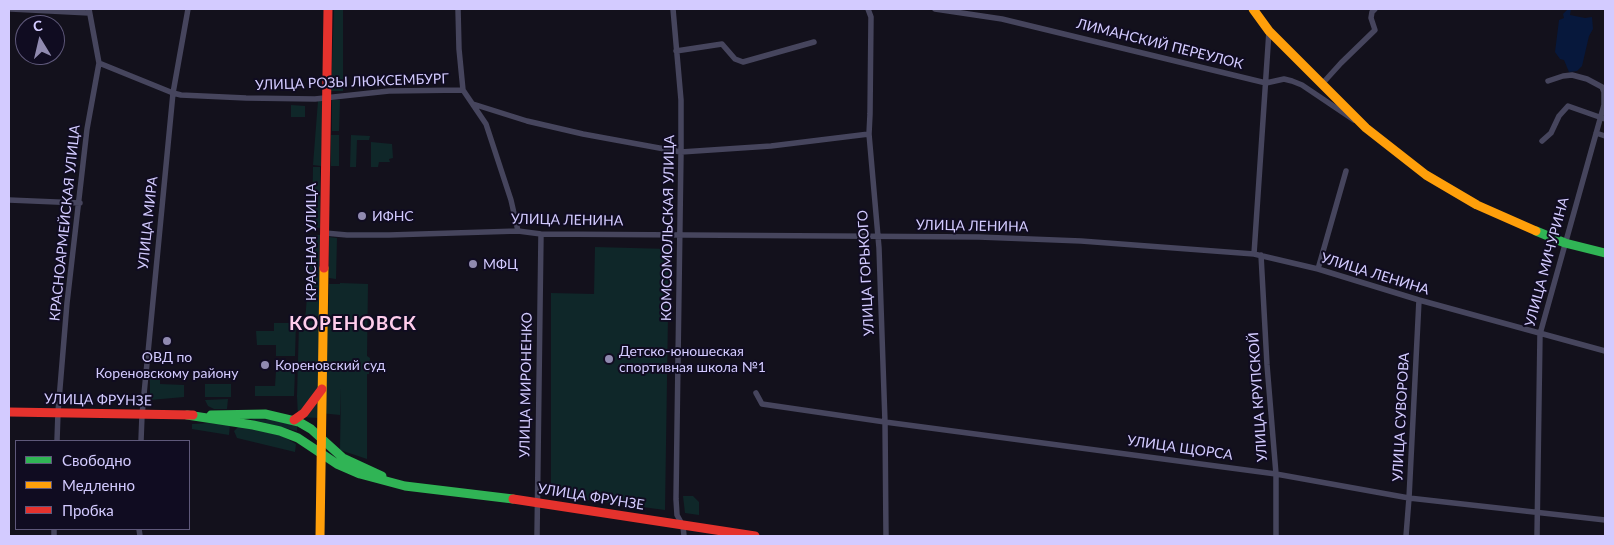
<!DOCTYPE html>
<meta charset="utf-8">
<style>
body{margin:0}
#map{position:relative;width:1614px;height:545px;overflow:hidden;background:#13111c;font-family:Lato,sans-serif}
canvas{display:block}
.frame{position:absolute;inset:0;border:10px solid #d3cbff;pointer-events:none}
.legend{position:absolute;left:15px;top:440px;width:175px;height:90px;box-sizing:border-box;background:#100c21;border:1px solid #5e587a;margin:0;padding:6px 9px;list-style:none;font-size:15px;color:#d3cbff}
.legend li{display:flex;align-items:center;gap:10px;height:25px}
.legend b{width:25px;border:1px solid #5e587a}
.north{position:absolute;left:15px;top:15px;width:50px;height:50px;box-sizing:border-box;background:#100c21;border:1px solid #5e587a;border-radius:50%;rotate:351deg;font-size:14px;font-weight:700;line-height:20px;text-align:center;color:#d3cbff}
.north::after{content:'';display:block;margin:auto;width:18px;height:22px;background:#908ab0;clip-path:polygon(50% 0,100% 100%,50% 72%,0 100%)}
</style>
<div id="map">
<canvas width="1614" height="545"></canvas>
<div class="frame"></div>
<ul class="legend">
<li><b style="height:6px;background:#30b455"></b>Свободно</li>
<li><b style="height:6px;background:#ff9f0a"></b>Медленно</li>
<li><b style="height:6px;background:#e5322d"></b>Пробка</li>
</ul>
<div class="north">С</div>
</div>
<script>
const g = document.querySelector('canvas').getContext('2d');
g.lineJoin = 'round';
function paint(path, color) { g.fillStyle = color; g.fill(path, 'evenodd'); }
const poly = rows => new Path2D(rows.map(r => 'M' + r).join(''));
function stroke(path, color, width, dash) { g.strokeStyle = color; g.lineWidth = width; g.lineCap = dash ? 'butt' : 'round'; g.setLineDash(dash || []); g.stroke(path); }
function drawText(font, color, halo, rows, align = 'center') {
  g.font = font + ' Lato,sans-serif'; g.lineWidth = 4; g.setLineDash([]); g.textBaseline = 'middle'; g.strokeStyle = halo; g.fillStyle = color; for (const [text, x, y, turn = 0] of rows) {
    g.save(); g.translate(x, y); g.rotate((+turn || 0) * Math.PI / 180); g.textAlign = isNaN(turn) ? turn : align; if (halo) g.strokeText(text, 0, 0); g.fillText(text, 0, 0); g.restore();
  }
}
const green = poly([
 [334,9,343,9,343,91,331,91],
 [332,100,340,100,339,131,332,131],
 [318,101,323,101,321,166,313,165],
 [291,105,305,106,305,117,291,117],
 [331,135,339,135,339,166,331,166],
 [351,135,370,136,369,140,357,140,356,167,350,167],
 [371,142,392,144,393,158,389,159,390,162,379,162,378,167,371,167],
 [313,167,320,167,321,228,312,227],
 [312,235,321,235,319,316,305,321],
 [329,237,337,238,336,279,329,278],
 [595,247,669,249,665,510,551,495,551,293,594,294],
 [340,283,368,284,367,356,370,358,369,374,367,374,367,459,340,450,341,388,340,415,320,413,319,418,298,417,297,396,299,324,324,318,328,318,339,323,339,319,339,322,328,317,329,284,340,284],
 [274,323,296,323,295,356,276,356,276,345,257,345,256,331,274,331],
 [276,371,295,371,294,396,255,396,255,386,275,386],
 [150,379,160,380,160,384,184,385,184,397,150,400],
 [205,384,231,384,231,397,205,397],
 [228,399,227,409,214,409,208,406,205,400],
 [250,419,273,420,297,426,297,431],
 [209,423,230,425,229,435,192,429,192,424],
 [239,426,282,436,296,444,295,452,237,438,234,431],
 [683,496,693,496,699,502,699,515,685,513]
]);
const water = poly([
 [1568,9,1571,9,1570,15,1585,18,1592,17,1593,29,1589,36,1582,66,1577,71,1569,72,1564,60,1560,59,1555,52,1559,20,1564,18,1563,14]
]);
const street = poly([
 [11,9,89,13],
 [458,9,459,49,463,90,486,124,511,200,518,231],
 [673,9,681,100,681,152,676,499,677,515,683,526,684,536],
 [868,9,871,17,870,114,869,134,879,248,885,422,886,536],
 [935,9,1002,19,1266,83,1284,79,1292,81,1302,85,1354,120],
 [676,51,722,44,735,59,743,62,814,42],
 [99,63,173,93,181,95,246,98,315,99,389,91,463,90],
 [1322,84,1341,63,1375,30,1371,18,1372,12,1375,9],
 [473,104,527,121,583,134,681,152,771,146,869,134],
 [1596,133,1605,136],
 [1542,141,1551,133,1559,116,1568,106,1605,119],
 [9,200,80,203],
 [325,233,347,235,389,235,518,231,541,234,979,237,1081,241,1254,254,1318,269,1419,300,1605,351],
 [1254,254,1269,31],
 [1261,255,1267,365,1276,474,1276,536],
 [1318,269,1346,171],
 [756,393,762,404,885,422,1276,474,1409,498,1605,520],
 [57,441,58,412,67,303,87,129,99,63,89,9],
 [141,441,142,415,173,93,188,9],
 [139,529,140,536],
 [54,536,54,529],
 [537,536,541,234],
 [1406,536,1409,498,1419,300],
 [1537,536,1540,334,1604,105,1604,92,1602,87,1587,79,1572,75,1563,76,1548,81]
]);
const fast = poly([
 [1536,231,1565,243,1605,253],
 [187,415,253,425,280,431,298,438,337,464,360,474,405,486,513,499],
 [211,415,265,414,299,422,311,429,343,458,382,476]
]);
const slow = poly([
 [1253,9,1269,31,1366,128,1426,175,1477,205,1536,231],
 [320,536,324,268]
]);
const jam = poly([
 [324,268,328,9],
 [9,412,193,415],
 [294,420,304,413,322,389],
 [513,499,755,536]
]);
const markers = [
 [362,216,5,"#908ab0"],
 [473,264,5,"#908ab0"],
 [167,341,5,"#908ab0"],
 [609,359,5,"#908ab0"],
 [265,365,5,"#908ab0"]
];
const streetNames = [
 ["ЛИМАНСКИЙ ПЕРЕУЛОК",1160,44,14],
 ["УЛИЦА РОЗЫ ЛЮКСЕМБУРГ",352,82,-2],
 ["УЛИЦА ЛЕНИНА",567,220,1],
 ["КРАСНОАРМЕЙСКАЯ УЛИЦА",65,223,-84],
 ["УЛИЦА МИРА",148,223,-84],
 ["УЛИЦА ЛЕНИНА",972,226,1],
 ["КОМСОМОЛЬСКАЯ УЛИЦА",668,228,-89],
 ["КРАСНАЯ УЛИЦА",311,242,-90],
 ["УЛИЦА МИЧУРИНА",1547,262,-75],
 ["УЛИЦА ГОРЬКОГО",866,273,-93],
 ["УЛИЦА ЛЕНИНА",1375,274,17],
 ["УЛИЦА МИРОНЕНКО",526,385,-89],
 ["УЛИЦА КРУПСКОЙ",1258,397,-94],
 ["УЛИЦА ФРУНЗЕ",98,400,1],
 ["УЛИЦА СУВОРОВА",1401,417,-87],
 ["УЛИЦА ЩОРСА",1180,448,8],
 ["УЛИЦА ФРУНЗЕ",591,497,9]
];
const poiNames = [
 ["ИФНС",372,216],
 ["МФЦ",483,264],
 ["Детско-юношеская",619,351],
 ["спортивная школа №1",619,367],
 ["ОВД по",167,357,"center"],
 ["Кореновскому району",167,373,"center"],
 ["Кореновский суд",275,365]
];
const districtNames = [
 ["КОРЕНОВСК",353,324]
];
paint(green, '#0f2729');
paint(water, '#07183c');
stroke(street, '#46455d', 5.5);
stroke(fast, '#30b455', 9);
stroke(slow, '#ff9f0a', 9);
stroke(jam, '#e5322d', 9);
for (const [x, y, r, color] of markers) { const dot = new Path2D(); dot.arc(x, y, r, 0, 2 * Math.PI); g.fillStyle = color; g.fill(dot); stroke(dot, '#100c21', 2); }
drawText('14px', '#d3cbff', '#100c21', streetNames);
drawText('14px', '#d3cbff', '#100c21', poiNames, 'left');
g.letterSpacing = '1px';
drawText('bold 19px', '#ffcdeb', '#100c21', districtNames);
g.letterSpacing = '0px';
</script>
